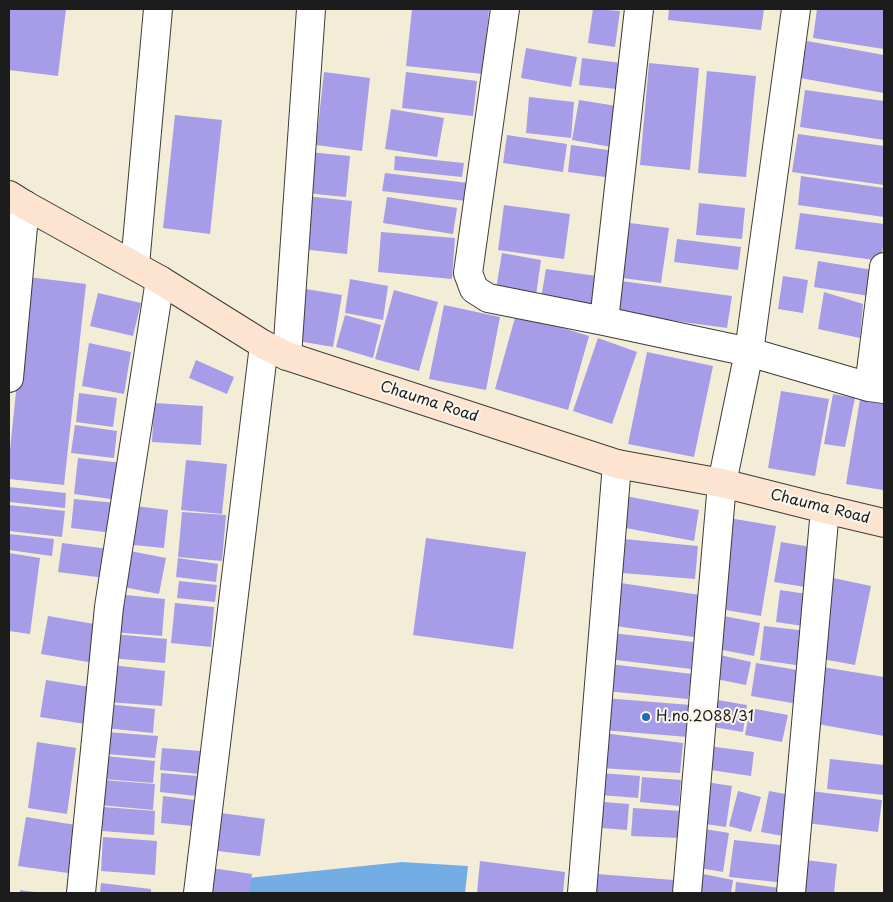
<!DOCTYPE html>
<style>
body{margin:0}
#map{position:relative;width:893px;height:902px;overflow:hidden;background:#f3edd7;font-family:"Playpen Sans",sans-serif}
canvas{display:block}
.frame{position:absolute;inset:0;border:10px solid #1c1c1c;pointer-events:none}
</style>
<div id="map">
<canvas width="893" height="902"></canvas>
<div class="frame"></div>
</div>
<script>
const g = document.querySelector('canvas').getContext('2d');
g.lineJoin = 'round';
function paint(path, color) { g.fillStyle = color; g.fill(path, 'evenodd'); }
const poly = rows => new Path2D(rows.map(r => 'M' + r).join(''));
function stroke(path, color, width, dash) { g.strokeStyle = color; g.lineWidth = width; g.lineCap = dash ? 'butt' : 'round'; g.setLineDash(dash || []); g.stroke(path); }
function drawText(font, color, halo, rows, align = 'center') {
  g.font = font + ' "Playpen Sans",sans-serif'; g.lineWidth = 4; g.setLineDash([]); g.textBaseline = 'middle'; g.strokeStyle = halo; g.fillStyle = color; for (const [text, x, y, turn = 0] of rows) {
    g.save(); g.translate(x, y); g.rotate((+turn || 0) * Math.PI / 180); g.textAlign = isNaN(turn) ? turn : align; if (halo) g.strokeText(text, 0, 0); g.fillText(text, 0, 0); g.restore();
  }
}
const water = poly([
 [402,862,468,866,465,893,237,893,238,879]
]);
const building = poly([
 [9,9,66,9,58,76,9,70],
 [412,9,477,9,489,10,483,74,406,66],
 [593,9,620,11,615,47,588,43],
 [669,9,764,9,761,30,668,20],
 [817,9,884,9,884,49,813,38],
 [807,41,884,55,884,93,800,78],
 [526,48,577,57,571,87,521,78],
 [582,58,629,64,626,90,579,85],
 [649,63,699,68,690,170,640,165],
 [707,71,756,76,746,177,698,173],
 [324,72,370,78,362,151,316,145],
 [406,72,477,81,473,116,402,108],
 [805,90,884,101,884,140,800,127],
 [529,97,574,102,571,138,526,133],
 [579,100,623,107,617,148,572,140],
 [391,109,444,118,437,157,385,149],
 [175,115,222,120,210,234,163,228],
 [798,134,884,146,884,185,792,172],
 [507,135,567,144,563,172,503,163],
 [571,145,615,151,612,178,568,172],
 [309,152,350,156,346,197,305,193],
 [395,156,464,163,462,177,394,170],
 [385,173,468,183,466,201,382,191],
 [801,176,884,188,884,217,798,205],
 [306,196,352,201,347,254,301,249],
 [387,197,457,208,453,234,383,223],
 [699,203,745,208,742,239,696,235],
 [504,205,570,214,564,259,498,250],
 [800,213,884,224,884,238,881,261,795,249],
 [630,223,669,228,661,283,622,278],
 [381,232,455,238,452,279,378,272],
 [677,239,741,247,738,270,674,262],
 [502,253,541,260,536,295,496,289],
 [818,261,879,271,875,297,814,287],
 [546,269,604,277,599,307,541,298],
 [783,276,808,280,803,313,778,309],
 [28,277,86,284,64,485,9,479,9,459],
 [350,279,388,286,383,320,345,313],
 [621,281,732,296,727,328,617,313],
 [300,288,342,295,333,347,292,340],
 [394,290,438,302,419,371,375,359],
 [824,292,863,304,860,338,818,329],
 [98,293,141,303,133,336,90,326],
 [444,305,500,317,486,390,429,379],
 [516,314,589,336,568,410,495,389],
 [345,315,381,325,373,358,336,347],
 [598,338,637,352,612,424,573,411],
 [89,343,131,352,124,394,82,386],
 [647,352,713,366,694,457,628,444],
 [196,360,234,377,227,394,189,378],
 [781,391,829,399,815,476,768,468],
 [79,393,117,398,113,427,76,422],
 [833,394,855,398,845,447,824,444],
 [860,399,884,404,884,482,883,490,846,484],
 [154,403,203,406,201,445,152,442],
 [75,425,117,431,114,458,71,453],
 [78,458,123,463,118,500,74,494],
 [186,460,227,464,222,514,181,510],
 [9,487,66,493,65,508,9,502],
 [620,495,699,510,694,541,615,526],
 [74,499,116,503,113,533,71,528],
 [9,505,65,511,62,537,9,531],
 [126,505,168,510,164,548,123,544],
 [182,512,226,515,222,561,178,557],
 [729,518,776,526,761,616,714,608],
 [9,534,54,539,52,556,9,550],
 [426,538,526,552,513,649,413,635],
 [613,538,698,546,695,579,610,572],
 [781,542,817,548,811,588,774,582],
 [62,543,109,549,105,578,58,572],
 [125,550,166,558,159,594,118,586],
 [9,553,40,558,30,634,9,631],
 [178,558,218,564,216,582,176,577],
 [833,578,871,586,855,665,817,658],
 [179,581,217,585,215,602,177,598],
 [614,582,700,595,694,637,608,625],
 [780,590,814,595,810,627,776,622],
 [116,594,165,599,162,636,113,632],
 [175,603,214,607,211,647,171,643],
 [718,615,760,623,754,656,712,648],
 [48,616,100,625,94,663,41,654],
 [764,626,807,631,803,666,760,660],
 [611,633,694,642,691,669,608,659],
 [114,634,167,639,165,663,111,658],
 [711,653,751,662,746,685,706,677],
 [756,663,803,671,798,704,751,696],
 [610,664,692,674,688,699,606,691],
 [111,665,165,671,162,706,108,702],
 [822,667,884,677,884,736,812,723],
 [46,680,90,687,85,724,40,717],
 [604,698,691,705,688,737,602,730],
 [706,698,747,705,743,732,701,725],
 [107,704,155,709,153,733,105,728],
 [750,708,788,715,782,742,745,735],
 [107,732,158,736,155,758,106,754],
 [603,733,683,743,680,773,600,768],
 [37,742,76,748,67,814,28,808],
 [708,746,754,752,751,776,704,769],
 [162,748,201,751,199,774,160,770],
 [105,756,155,761,153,783,103,779],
 [830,759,884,765,884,795,827,789],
 [161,773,198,776,196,796,160,792],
 [601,773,640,776,638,798,600,795],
 [642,777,681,780,679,806,640,802],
 [103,780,155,784,153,810,100,805],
 [706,782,732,786,726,827,699,823],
 [738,791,761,797,751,832,729,826],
 [769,791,796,796,788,837,761,832],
 [811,791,882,800,878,832,807,823],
 [163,796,195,800,193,826,161,823],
 [591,801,629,804,627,830,589,827],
 [104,807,155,811,154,835,102,831],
 [633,808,682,811,681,838,631,836],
 [214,812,265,819,260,856,209,850],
 [26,817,82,826,75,874,18,866],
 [699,828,729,833,723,872,693,867],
 [103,837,157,841,155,875,101,871],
 [734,840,790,846,786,883,729,877],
 [806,860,837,864,834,893,803,893],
 [480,861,565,872,563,893,477,893],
 [205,867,252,874,249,893,201,893],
 [693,872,733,880,731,893,689,893],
 [584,873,674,880,673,893,583,893],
 [736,882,787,889,786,893,735,893],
 [101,883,151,889,151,893,100,893],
 [20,890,35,892,35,893,20,893]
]);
const street = poly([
 [505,9,468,273,474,289,488,298,604,321,749,352,869,387,884,389],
 [135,265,158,9],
 [604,321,639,9],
 [287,356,311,9],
 [9,378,25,205],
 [869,387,884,267],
 [81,893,109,607,160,280],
 [198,893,264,345],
 [582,893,617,464],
 [687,893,722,483,749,352,796,9],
 [791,893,825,509]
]);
const secondary = poly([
 [9,195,25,205,160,280,264,345,287,356,617,464,722,483,825,509,884,523]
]);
const markers = [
 [646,717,5,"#1f6fb2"]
];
const streetNames = [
 ["Chauma Road",429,402,18],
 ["Chauma Road",820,507,14]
];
const poiNames = [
 ["H.no.2088/31",656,717]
];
paint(water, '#74ade4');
paint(building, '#a79ce8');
stroke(street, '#3c3b38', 30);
stroke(secondary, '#3c3b38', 30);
stroke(street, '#fff', 28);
stroke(secondary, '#fde4d0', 28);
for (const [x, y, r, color] of markers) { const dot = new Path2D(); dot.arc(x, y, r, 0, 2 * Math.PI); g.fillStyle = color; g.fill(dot); stroke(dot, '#fbf7ec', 2); }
drawText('15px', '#1c1c1c', '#fbf7ec', streetNames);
drawText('15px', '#1c1c1c', '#fbf7ec', poiNames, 'left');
</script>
